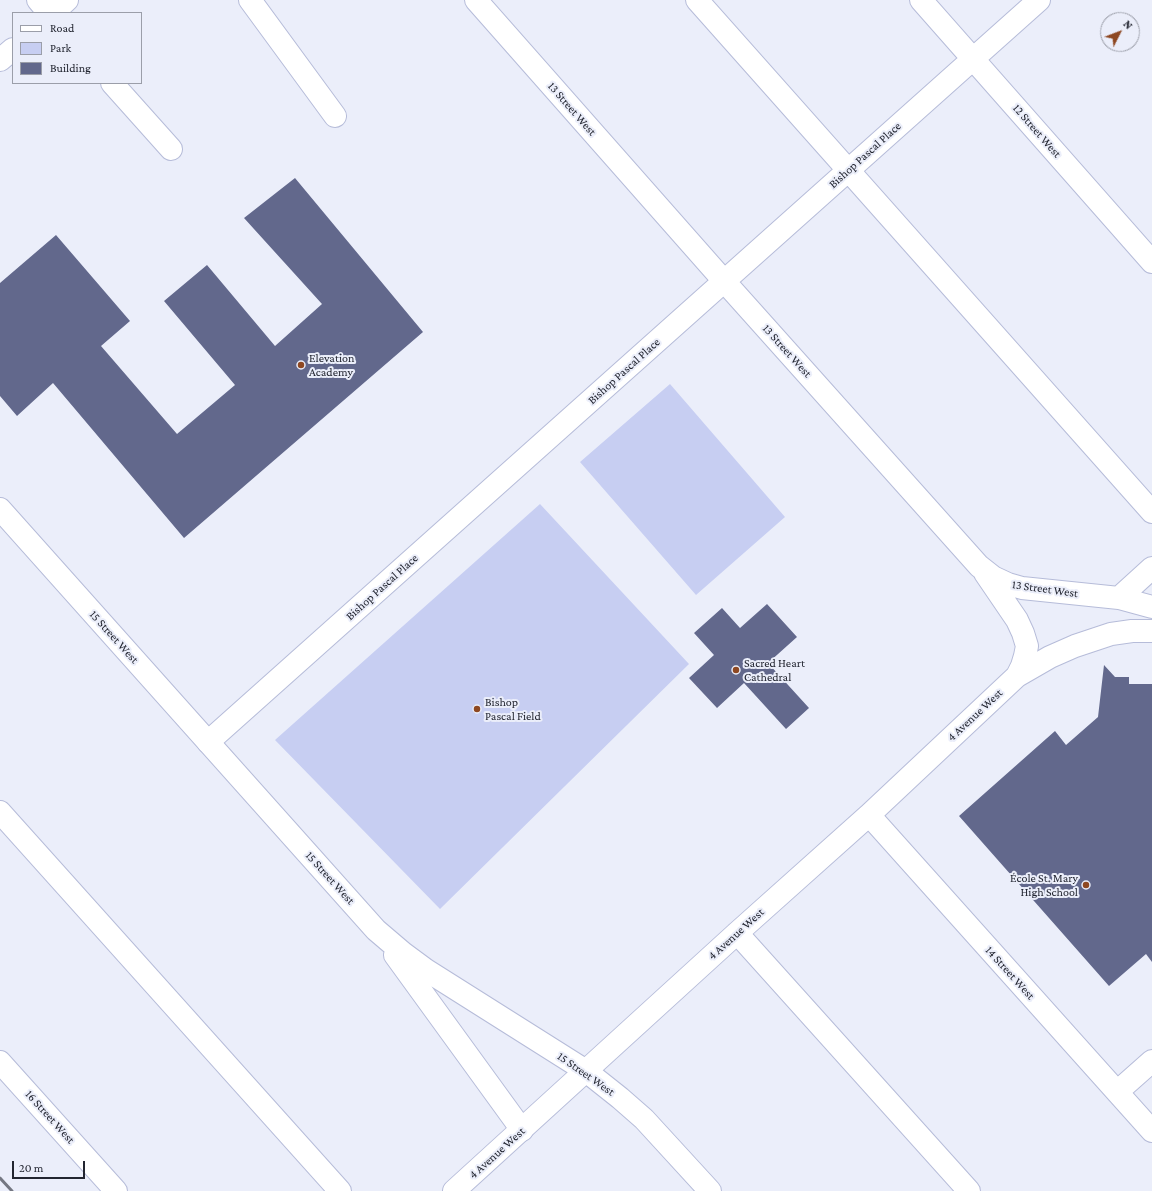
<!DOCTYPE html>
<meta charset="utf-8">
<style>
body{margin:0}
#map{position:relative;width:1152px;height:1191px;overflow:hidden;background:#ebeefa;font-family:"Crimson Pro",serif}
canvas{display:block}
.legend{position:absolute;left:12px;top:12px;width:130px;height:72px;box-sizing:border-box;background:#ebeefa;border:1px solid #9b9ea9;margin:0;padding:5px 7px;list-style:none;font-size:12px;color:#222530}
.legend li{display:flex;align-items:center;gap:8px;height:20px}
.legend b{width:20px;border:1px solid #9b9ea9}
.north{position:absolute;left:1100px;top:12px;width:40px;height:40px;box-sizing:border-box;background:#ebeefa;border:1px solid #9b9ea9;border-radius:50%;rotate:48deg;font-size:11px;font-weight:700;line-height:16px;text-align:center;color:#222530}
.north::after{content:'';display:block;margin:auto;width:14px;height:18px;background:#8e4822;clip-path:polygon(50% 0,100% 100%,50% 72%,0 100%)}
.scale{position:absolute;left:12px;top:1161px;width:73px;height:18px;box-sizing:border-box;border:2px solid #222530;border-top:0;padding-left:5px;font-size:12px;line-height:14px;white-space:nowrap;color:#222530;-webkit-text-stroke:3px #ebeefa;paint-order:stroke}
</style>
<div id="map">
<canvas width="1152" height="1191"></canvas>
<ul class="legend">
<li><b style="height:5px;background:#fff"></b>Road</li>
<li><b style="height:11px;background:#c7cef2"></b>Park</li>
<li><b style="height:11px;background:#62688c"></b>Building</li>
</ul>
<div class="north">N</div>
<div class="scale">20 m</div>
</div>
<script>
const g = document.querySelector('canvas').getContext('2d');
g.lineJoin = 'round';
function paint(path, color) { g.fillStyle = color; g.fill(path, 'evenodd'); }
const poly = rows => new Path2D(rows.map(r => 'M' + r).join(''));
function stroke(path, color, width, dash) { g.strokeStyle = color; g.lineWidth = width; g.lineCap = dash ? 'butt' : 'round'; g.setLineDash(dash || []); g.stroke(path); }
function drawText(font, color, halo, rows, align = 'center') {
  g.font = font + ' "Crimson Pro",serif'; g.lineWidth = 4; g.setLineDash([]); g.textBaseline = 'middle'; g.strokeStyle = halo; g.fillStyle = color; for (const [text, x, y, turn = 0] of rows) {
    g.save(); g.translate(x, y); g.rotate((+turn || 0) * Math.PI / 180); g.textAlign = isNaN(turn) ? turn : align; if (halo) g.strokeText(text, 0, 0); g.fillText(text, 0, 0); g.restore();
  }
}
const green = poly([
 [670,384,785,517,696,595,580,462],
 [540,504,689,664,440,909,275,740]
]);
const building = poly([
 [295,178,423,332,184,538,53,383,17,416,0,396,0,283,56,235,130,321,101,346,177,434,235,385,164,301,207,265,275,346,322,304,244,218],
 [767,604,797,637,768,663,809,708,786,729,744,683,717,708,689,678,714,655,694,633,722,608,740,628],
 [1104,665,1115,677,1129,677,1129,684,1152,684,1152,962,1146,954,1109,986,959,816,1055,731,1066,745,1098,717]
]);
const minor = poly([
 [38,0,49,13],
 [250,0,335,116],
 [476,0,724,281,979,566,993,577,1008,584,1022,588,1119,598,1152,607],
 [697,0,1152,512],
 [921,0,1152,262],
 [53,13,67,0],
 [0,60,13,49],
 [112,83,171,149],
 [985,573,1017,620,1023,633,1027,646,1025,656,1022,666,1017,676],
 [1119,598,1152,568],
 [208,742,1039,0],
 [0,812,340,1191],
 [869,815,1152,1131],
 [737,933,969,1191],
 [0,1062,116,1191],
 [1117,1092,1152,1061],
 [454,1191,737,933,869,815,1017,676,1050,657,1075,646,1111,634,1132,631,1152,631]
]);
const major = poly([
 [0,509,376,930,403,953,426,970,586,1071,620,1098,644,1119,710,1191],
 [395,955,522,1130]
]);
const rail = poly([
 [0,1178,12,1191]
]);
const markers = [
 [301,365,4,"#8e4822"],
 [736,670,4,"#8e4822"],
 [477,709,4,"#8e4822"],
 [1086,885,4,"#8e4822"]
];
const streetNames = [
 ["13 Street West",572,109,49],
 ["12 Street West",1037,131,49],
 ["Bishop Pascal Place",865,155,-42],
 ["13 Street West",787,351,48],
 ["Bishop Pascal Place",624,371,-42],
 ["Bishop Pascal Place",382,587,-42],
 ["13 Street West",1045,589,8],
 ["15 Street West",114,637,48],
 ["4 Avenue West",975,715,-43],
 ["15 Street West",330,878,48],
 ["4 Avenue West",736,934,-42],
 ["14 Street West",1010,973,48],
 ["15 Street West",586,1074,35],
 ["16 Street West",50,1117,48],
 ["4 Avenue West",497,1153,-42]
];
const poiNames = [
 ["Elevation",309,358],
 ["Academy",309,372],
 ["Sacred Heart",744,663],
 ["Cathedral",744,677],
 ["Bishop",485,702],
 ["Pascal Field",485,716],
 ["École St. Mary",1078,878,"right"],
 ["High School",1078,892,"right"]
];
paint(green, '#c7cef2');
paint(building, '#62688c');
stroke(minor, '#b6bcd9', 24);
stroke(major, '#b6bcd9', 24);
stroke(minor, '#fff', 22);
stroke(major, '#fff', 22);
stroke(rail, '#747782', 3);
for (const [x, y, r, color] of markers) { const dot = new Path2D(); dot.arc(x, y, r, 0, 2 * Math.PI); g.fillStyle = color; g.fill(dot); stroke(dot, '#ebeefa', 1.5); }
drawText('12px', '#222530', '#ebeefa', streetNames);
drawText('12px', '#222530', '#ebeefa', poiNames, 'left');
</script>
